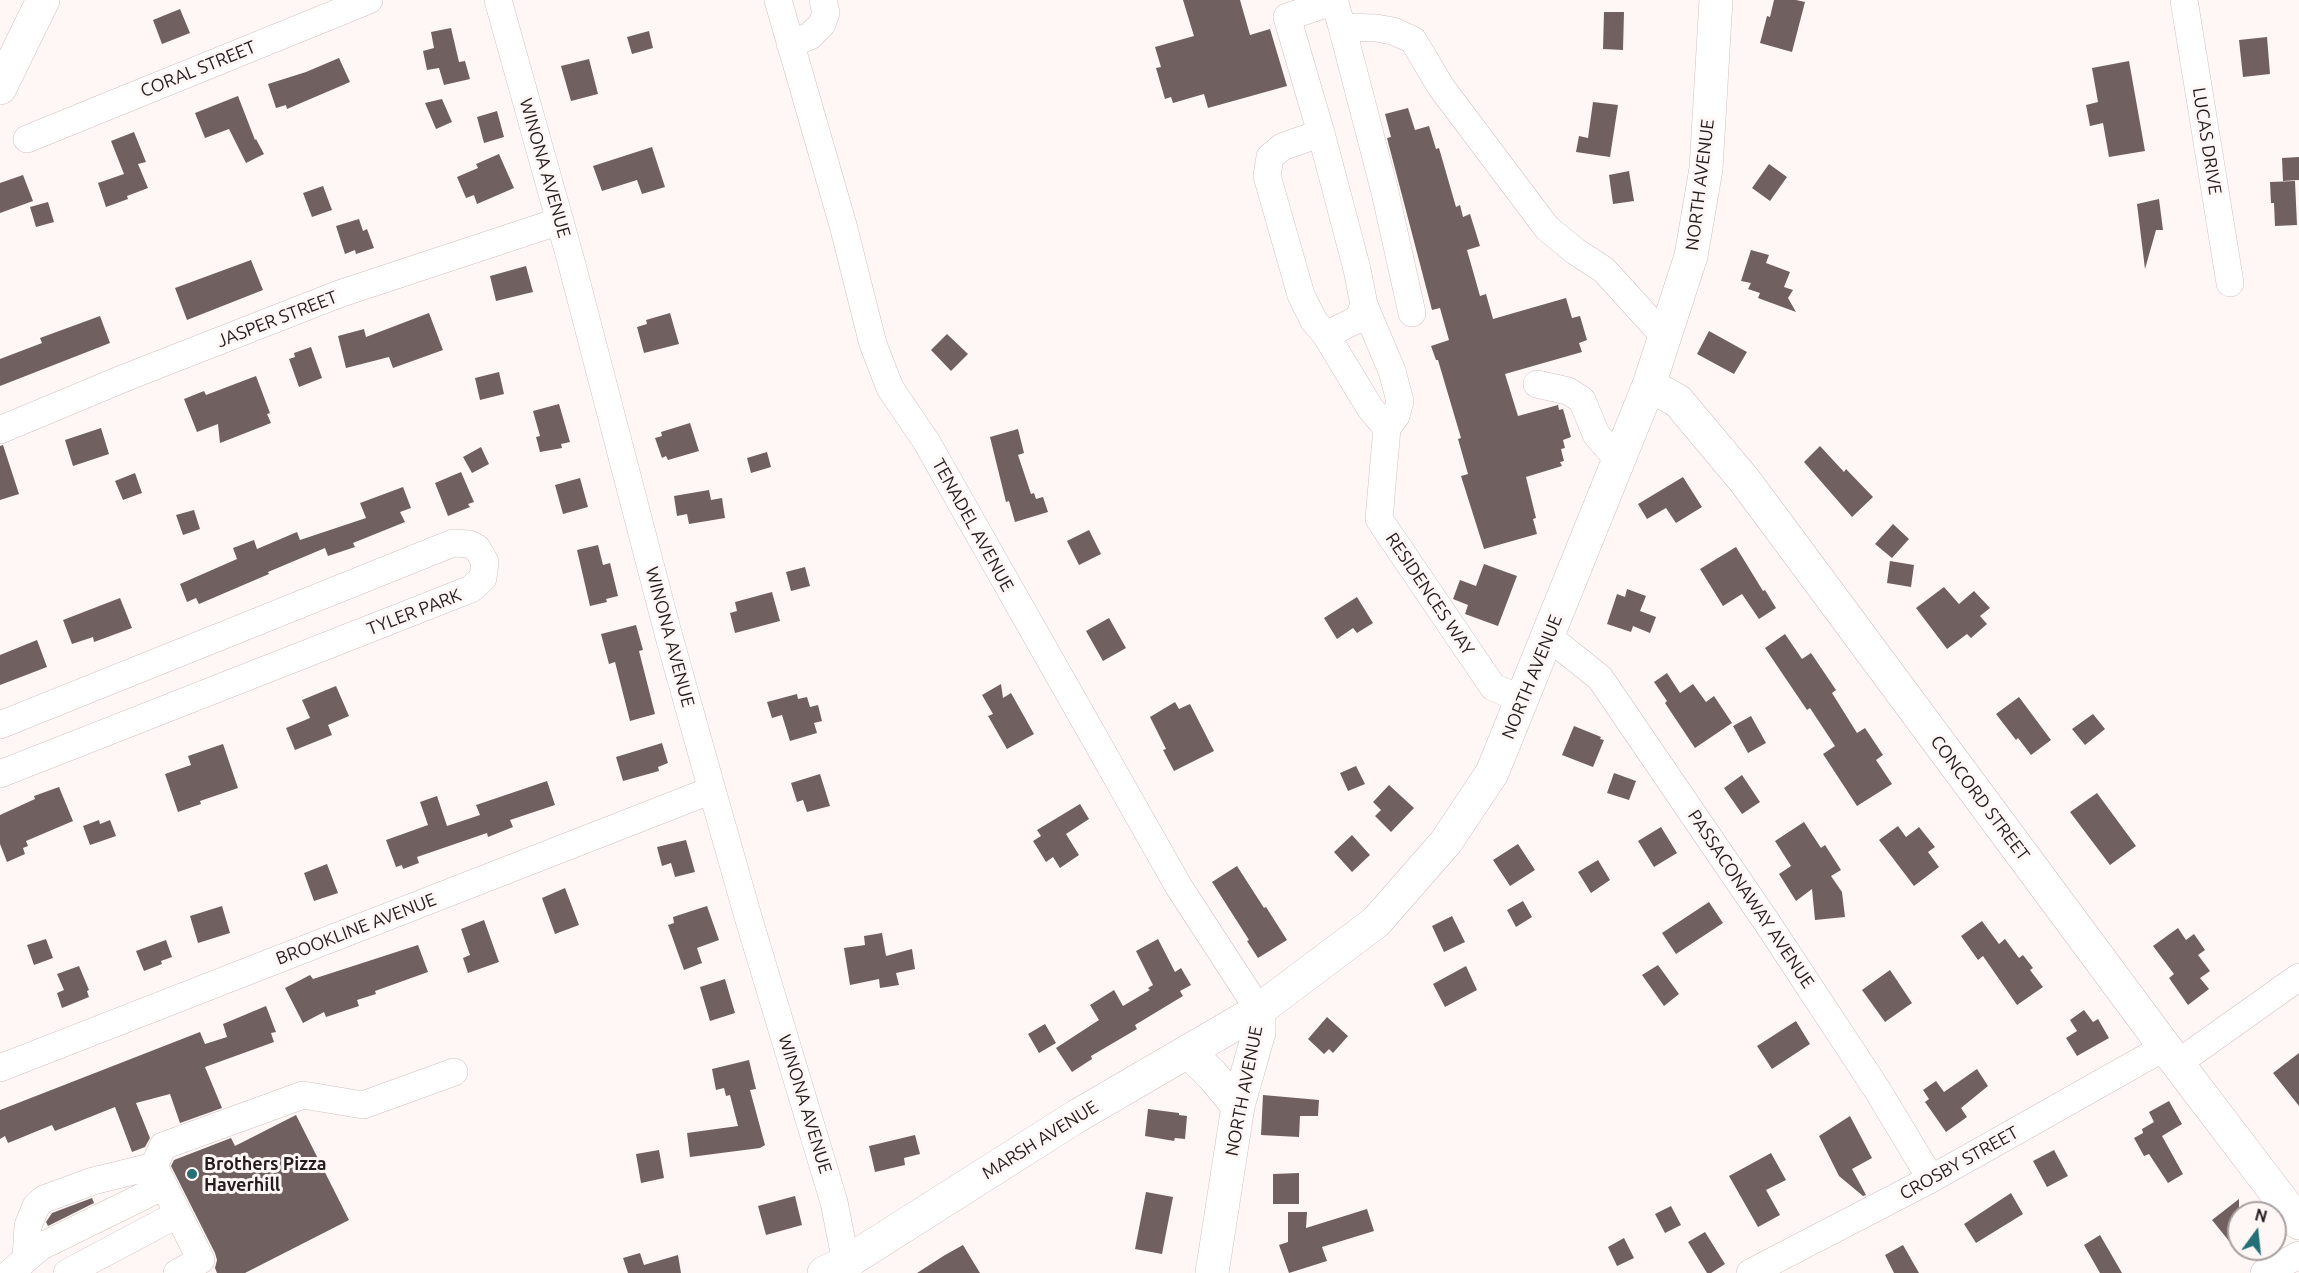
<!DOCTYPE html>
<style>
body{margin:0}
#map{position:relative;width:2299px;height:1273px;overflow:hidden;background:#fef7f6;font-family:Ubuntu,sans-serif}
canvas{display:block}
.north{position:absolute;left:2227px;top:1201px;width:60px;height:60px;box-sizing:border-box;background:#fef7f6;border:2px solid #a7a09f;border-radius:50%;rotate:15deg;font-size:16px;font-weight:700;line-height:24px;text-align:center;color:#241d1d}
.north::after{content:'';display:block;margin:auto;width:21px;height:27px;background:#256f77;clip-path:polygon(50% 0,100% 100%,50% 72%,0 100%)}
</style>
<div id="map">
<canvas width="2299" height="1273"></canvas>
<div class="north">N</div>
</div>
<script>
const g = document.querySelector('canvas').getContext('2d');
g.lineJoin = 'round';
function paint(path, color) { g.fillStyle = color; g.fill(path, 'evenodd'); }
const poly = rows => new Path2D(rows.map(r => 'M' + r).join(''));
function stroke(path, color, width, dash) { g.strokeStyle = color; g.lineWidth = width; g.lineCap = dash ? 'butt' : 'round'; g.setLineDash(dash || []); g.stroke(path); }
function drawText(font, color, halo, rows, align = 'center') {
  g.font = font + ' Ubuntu,sans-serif'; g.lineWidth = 6; g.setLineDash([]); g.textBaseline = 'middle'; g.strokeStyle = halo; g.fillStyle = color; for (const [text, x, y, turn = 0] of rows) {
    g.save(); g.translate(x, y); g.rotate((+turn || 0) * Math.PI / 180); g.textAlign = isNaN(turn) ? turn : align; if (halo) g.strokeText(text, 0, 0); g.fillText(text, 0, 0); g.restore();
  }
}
const building = poly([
 [1183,0,1240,0,1250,35,1270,29,1287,86,1208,108,1204,94,1173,103,1171,97,1165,99,1156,68,1161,67,1155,47,1194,36],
 [1774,0,1796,0,1805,2,1792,52,1760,43,1767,16,1770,17],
 [180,9,190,33,162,44,153,20],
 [1604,12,1624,12,1623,50,1603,49],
 [451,28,459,62,465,61,470,79,444,85,439,68,427,70,423,51,434,48,431,32],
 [649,31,653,48,632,54,627,37],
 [2267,37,2270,74,2243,77,2239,40],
 [339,58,350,82,287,109,286,105,276,108,268,84,306,72],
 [589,59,598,94,571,101,561,66],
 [2129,61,2145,151,2109,157,2103,123,2090,126,2086,105,2098,102,2092,68],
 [238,96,255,140,256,139,264,154,246,163,229,129,205,138,195,113],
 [442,99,452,122,436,129,425,103],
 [1593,102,1618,105,1610,157,1576,152,1579,136,1588,138],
 [1408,108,1415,130,1429,126,1436,149,1439,148,1456,207,1460,205,1463,217,1470,214,1480,246,1467,250,1480,296,1486,294,1493,319,1566,298,1572,318,1580,316,1587,340,1579,343,1582,352,1505,374,1518,416,1558,405,1559,410,1563,409,1571,437,1563,440,1565,448,1561,449,1564,461,1560,462,1562,466,1526,477,1536,518,1533,519,1537,534,1484,549,1461,476,1468,474,1458,439,1461,438,1438,360,1436,360,1431,346,1449,340,1440,308,1432,310,1387,138,1391,137,1385,114],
 [497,111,504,137,484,143,477,117],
 [134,132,146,162,138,164,148,188,127,196,128,199,106,207,98,183,124,174,111,141],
 [652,147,665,187,642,194,637,180,602,191,593,166],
 [499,154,514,188,477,204,474,195,466,198,457,177,478,168,476,164],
 [2299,157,2299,180,2283,181,2282,158],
 [1769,164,1787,177,1770,201,1752,188],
 [1629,171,1634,201,1613,204,1609,175],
 [23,175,33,201,0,213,0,183],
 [2295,181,2297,225,2275,226,2274,203,2271,203,2270,182],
 [323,186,332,210,312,217,303,193],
 [2159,199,2163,230,2156,230,2145,269,2137,204],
 [48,202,54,222,36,227,30,207],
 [359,219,363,231,367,229,374,248,356,254,355,250,345,254,336,226],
 [1751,250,1769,255,1766,263,1790,272,1784,287,1793,290,1788,298,1796,312,1758,298,1760,293,1748,289,1751,283,1741,281],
 [251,260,263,290,187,320,175,288],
 [526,266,533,292,496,301,490,276],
 [429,313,443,350,393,368,389,357,346,368,338,336,364,329,366,337],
 [670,313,679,344,644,353,637,327,647,324,646,320],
 [100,316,110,343,0,386,0,359,42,343,40,338],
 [1709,331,1747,352,1734,374,1697,354],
 [947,334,968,354,951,371,931,350],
 [311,347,322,378,299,387,289,359,295,357,294,353],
 [499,372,504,394,480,400,475,378],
 [256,376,270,413,267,414,271,423,220,443,218,424,197,432,184,399,204,391,206,395],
 [559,404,570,442,561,444,562,448,540,452,536,437,540,436,533,411],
 [690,423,699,451,668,460,666,456,662,458,655,438,662,436,661,432],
 [101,428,109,454,73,466,65,440],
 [1018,429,1024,453,1018,455,1031,494,1034,493,1036,499,1043,497,1048,512,1015,522,1009,501,1006,502,990,437],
 [3,445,19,494,0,500,0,446],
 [1820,446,1844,472,1846,469,1873,497,1852,517,1804,462],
 [481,447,489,464,472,473,463,457],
 [767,452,771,467,751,473,747,458],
 [461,472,474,502,468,504,470,507,448,516,435,483],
 [135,473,142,493,123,500,115,481],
 [1683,477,1702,507,1676,523,1666,508,1647,519,1638,504],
 [580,478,588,507,563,514,555,485],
 [403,487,411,508,400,512,405,522,353,543,355,547,328,556,325,548,268,572,269,574,199,604,196,598,187,602,180,584,237,559,233,548,254,540,257,549,297,532,300,540,366,518,360,503],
 [709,490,711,500,722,498,725,518,689,524,687,514,677,516,674,496],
 [194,510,200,529,183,535,176,515],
 [1893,524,1909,539,1892,558,1875,544],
 [1089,530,1101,554,1079,565,1067,541],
 [598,545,603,565,610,563,618,596,606,599,607,602,590,606,577,550],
 [1736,547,1763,591,1765,590,1776,608,1759,619,1742,594,1723,606,1700,569],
 [1890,561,1914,565,1911,587,1887,583],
 [1484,564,1517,576,1498,626,1465,614,1468,605,1453,599,1460,580,1476,586],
 [805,567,810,586,791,591,786,572],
 [1944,587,1959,604,1974,591,1990,608,1980,616,1987,624,1971,638,1967,634,1947,649,1916,608],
 [1627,589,1646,596,1640,611,1656,617,1650,633,1633,626,1631,632,1607,624,1617,594,1625,597],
 [772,592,780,621,735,633,730,613,737,611,735,602],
 [1357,597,1373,623,1357,633,1353,628,1337,639,1324,618],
 [120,598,132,628,94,642,93,637,72,644,63,620],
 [1109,618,1126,648,1103,661,1086,631],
 [636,625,643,650,639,651,655,714,630,721,615,662,609,664,601,634],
 [1785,634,1802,659,1811,653,1836,690,1832,693,1857,733,1865,728,1883,755,1876,760,1892,784,1857,806,1823,754,1835,746,1810,708,1807,710,1765,648],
 [37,640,47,667,0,685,0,655],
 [1667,673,1680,693,1693,684,1706,702,1714,696,1732,723,1695,748,1665,703,1667,701,1654,682],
 [1001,684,1003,698,1011,693,1034,734,1007,749,988,716,993,714,982,695],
 [336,686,349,716,328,725,332,735,295,750,286,728,310,718,302,700],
 [797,694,798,699,807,697,810,707,818,705,822,721,814,723,817,733,790,741,782,715,772,718,767,702],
 [2019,697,2051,740,2031,755,2018,738,2016,740,1996,714],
 [1175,702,1179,709,1190,704,1214,751,1174,771,1163,750,1166,749,1150,717],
 [2093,714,2105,729,2085,745,2072,729],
 [1751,716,1766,743,1748,753,1733,726],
 [1574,726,1601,737,1600,739,1604,740,1593,767,1562,755],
 [662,743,668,763,658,767,659,771,623,781,616,757],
 [223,744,238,788,200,801,201,804,178,812,165,774,191,765,188,756],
 [1356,766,1365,784,1348,791,1340,773],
 [1614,773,1636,781,1629,800,1607,793],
 [820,774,830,806,807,812,803,800,797,802,791,783],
 [1742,775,1760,802,1742,814,1724,788],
 [547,781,555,805,510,820,513,827,488,837,487,833,417,857,419,863,403,869,402,865,396,867,386,840,428,825,420,802,437,796,447,826,480,815,476,805],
 [1389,785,1414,808,1391,832,1375,816,1381,810,1373,802],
 [59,787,73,821,26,841,28,846,23,848,25,854,7,862,0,844,0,815,35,799,34,796],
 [2097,793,2136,846,2110,865,2070,812],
 [1080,804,1089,819,1066,834,1079,855,1060,868,1053,857,1046,862,1033,841,1041,836,1037,830],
 [99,820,100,824,110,820,116,836,90,845,83,826],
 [1804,822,1821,848,1825,845,1841,870,1831,876,1842,892,1845,917,1815,920,1812,889,1796,901,1779,874,1791,866,1775,841],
 [1898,826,1906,837,1919,827,1935,847,1928,852,1939,867,1914,886,1879,840],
 [1661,827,1677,853,1654,867,1638,841],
 [1352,835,1370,855,1352,872,1334,852],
 [686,840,695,872,675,877,671,863,662,866,657,847],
 [1518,844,1535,870,1510,886,1493,860],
 [1598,860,1610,880,1591,893,1578,872],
 [327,864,338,893,314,901,304,873],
 [1237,866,1264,908,1266,907,1287,940,1258,958,1247,941,1249,940,1212,882],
 [565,888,579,925,555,934,542,898],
 [1523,901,1532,917,1516,927,1507,910],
 [1709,902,1723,923,1676,954,1662,933],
 [222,906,230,933,198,943,190,916],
 [707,906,719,940,697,948,702,963,684,970,668,925,674,923,673,917],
 [1452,916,1465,942,1444,952,1432,926],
 [484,920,499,962,468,973,463,958,470,955,461,929],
 [1982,921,1999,944,2005,939,2019,958,2023,955,2033,968,2030,970,2043,987,2017,1005,1983,956,1978,960,1961,936],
 [2178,928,2186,940,2194,934,2205,950,2198,955,2210,971,2200,978,2209,989,2188,1005,2169,978,2174,974,2153,946],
 [882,933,886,956,912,949,915,969,896,973,899,985,880,988,879,979,850,985,844,948,865,945,864,936],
 [46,939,53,958,34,965,27,945],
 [1158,939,1175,972,1181,968,1191,985,1180,991,1183,996,1135,1025,1137,1029,1091,1056,1092,1059,1072,1072,1056,1048,1099,1020,1090,1005,1114,990,1123,1006,1150,990,1148,988,1153,985,1136,951],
 [166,940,172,957,161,961,162,964,144,971,136,951],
 [418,945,428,972,375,991,376,994,357,1000,359,1006,326,1017,324,1012,303,1023,285,988,310,975,313,979],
 [1658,965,1679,994,1664,1006,1642,975],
 [79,966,89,990,87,991,89,997,62,1008,57,993,64,990,57,974],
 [1466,966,1477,990,1445,1007,1433,984],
 [1890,970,1912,1003,1885,1022,1862,990],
 [725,979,735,1013,710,1021,700,987],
 [266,1006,276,1032,271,1033,274,1042,205,1067,222,1108,180,1123,170,1094,136,1103,150,1138,145,1147,132,1152,115,1107,55,1131,52,1125,8,1143,5,1136,0,1139,0,1110,200,1032,205,1044,227,1037,223,1024],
 [2084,1010,2093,1022,2098,1019,2109,1038,2077,1056,2066,1038,2077,1031,2070,1020],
 [1327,1017,1348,1036,1333,1053,1329,1049,1324,1054,1308,1039],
 [1796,1021,1810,1044,1772,1069,1757,1046],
 [1045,1024,1056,1043,1039,1053,1028,1034],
 [2299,1053,2299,1106,2273,1073],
 [749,1060,756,1089,750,1090,765,1145,760,1148,690,1157,687,1133,738,1126,730,1095,726,1096,724,1088,716,1090,712,1069],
 [1977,1069,1988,1086,1961,1108,1967,1117,1946,1132,1925,1102,1929,1099,1923,1090,1936,1081,1944,1092],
 [1263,1095,1319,1100,1318,1116,1300,1116,1299,1137,1261,1135],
 [2169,1101,2182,1124,2162,1136,2183,1174,2168,1183,2149,1154,2144,1156,2134,1138,2143,1133,2142,1129,2154,1122,2149,1112],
 [1148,1109,1179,1113,1179,1115,1187,1116,1185,1139,1175,1138,1174,1141,1145,1136],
 [296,1115,349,1220,245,1273,217,1273,215,1268,217,1260,215,1253,171,1166,174,1160,231,1138,235,1146],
 [1850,1116,1872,1158,1852,1169,1866,1195,1863,1196,1839,1176,1819,1136],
 [915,1135,920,1154,904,1158,905,1165,875,1172,869,1146],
 [659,1150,664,1178,641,1183,636,1154],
 [2054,1150,2068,1176,2047,1187,2033,1161],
 [1771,1153,1786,1180,1766,1190,1780,1215,1758,1227,1729,1176],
 [1299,1173,1299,1204,1273,1204,1273,1174],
 [1146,1192,1173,1197,1162,1254,1135,1249],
 [2011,1193,2023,1214,1976,1243,1964,1224],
 [795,1196,802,1225,766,1235,758,1206],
 [92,1198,94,1203,48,1226,46,1222,52,1213],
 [2239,1199,2239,1233,2229,1241,2212,1220],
 [1671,1206,1681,1225,1665,1233,1655,1214],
 [1367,1209,1374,1231,1322,1247,1327,1261,1289,1273,1279,1245,1288,1242,1288,1212,1307,1212,1306,1228],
 [1705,1232,1725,1264,1711,1273,1707,1273,1688,1242],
 [2100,1235,2122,1273,2100,1273,2084,1245],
 [1624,1238,1634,1258,1617,1266,1608,1247],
 [963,1245,980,1273,917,1273,945,1255],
 [1903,1245,1919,1273,1894,1273,1885,1255],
 [640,1253,644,1265,678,1255,681,1273,628,1273,623,1258]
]);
const minor = poly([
 [498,0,571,261,668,633,712,790,749,920,834,1202,848,1273],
 [778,0,843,225,873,344,890,388,926,441,1179,887,1259,1010],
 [1334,0,1342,27,1376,28,1393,31,1413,40,1441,87,1547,228,1575,251,1604,270,1665,337],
 [2184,0,2230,283],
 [1342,27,1385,192,1412,313],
 [790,44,810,36,822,24,826,13,823,0],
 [1321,133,1282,147,1270,157,1267,176,1301,295,1314,321,1326,335,1358,319,1364,305,1357,269,1321,133,1287,17,1335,1],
 [27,139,369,0],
 [1326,335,1370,408,1387,428,1396,416,1400,401,1392,371,1364,305],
 [1537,384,1568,391,1582,400,1596,434,1618,460],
 [1387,428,1379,519,1493,687,1523,700],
 [0,430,127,377,339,294,560,221],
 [1549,637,1600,678,1770,927,1878,1091,1931,1179],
 [0,725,453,543,469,544,477,548,485,562,483,578,471,589,0,774],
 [2178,1063,2299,977],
 [0,1068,712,790],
 [26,1259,28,1226,36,1206,44,1199,93,1181,154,1166],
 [10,1273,40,1247,164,1186],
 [67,1273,178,1214],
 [177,1273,201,1260,154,1166,163,1146,303,1095,363,1105,454,1072],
 [1750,1273,1931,1179,2165,1047],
 [2264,1273,2299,1255]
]);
const major = poly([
 [1649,385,1678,401,1745,481,2165,1047,2299,1223],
 [1188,1051,1213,1076,1238,1106],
 [824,1273,847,1262,1077,1116,1259,1010],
 [1212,1273,1238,1106,1259,1032,1259,1010,1376,922,1446,842,1492,773,1649,385,1691,256,1706,169,1716,0]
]);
const highway = poly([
 [0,88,43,0]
]);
const markers = [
 [192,1174,6,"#256f77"]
];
const streetNames = [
 ["CORAL STREET",198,69,-22],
 ["LUCAS DRIVE",2207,141,81],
 ["WINONA AVENUE",545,168,74],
 ["NORTH AVENUE",1700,185,-83],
 ["JASPER STREET",277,319,-21],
 ["TENADEL AVENUE",973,525,61],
 ["RESIDENCES WAY",1430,594,56],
 ["TYLER PARK",414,612,-21],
 ["WINONA AVENUE",670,637,75],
 ["NORTH AVENUE",1532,677,-68],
 ["CONCORD STREET",1980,798,53],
 ["PASSACONAWAY AVENUE",1751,899,56],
 ["BROOKLINE AVENUE",356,929,-21],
 ["NORTH AVENUE",1244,1091,-79],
 ["WINONA AVENUE",805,1104,73],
 ["MARSH AVENUE",1040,1140,-32],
 ["CROSBY STREET",1959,1163,-29]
];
const poiNames = [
 ["Brothers Pizza",204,1164],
 ["Haverhill",204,1185]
];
paint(building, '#70605f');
stroke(minor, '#d3c1bf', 28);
stroke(major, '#d3c1bf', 34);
stroke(highway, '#d3c1bf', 34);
stroke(minor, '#fff', 27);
stroke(major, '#fff', 33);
stroke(highway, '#fff', 33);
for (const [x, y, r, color] of markers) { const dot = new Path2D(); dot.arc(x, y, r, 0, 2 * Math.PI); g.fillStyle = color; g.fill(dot); stroke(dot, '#fef7f6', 2); }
drawText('18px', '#241d1d', '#fef7f6', streetNames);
drawText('bold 18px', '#241d1d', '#fef7f6', poiNames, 'left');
</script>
